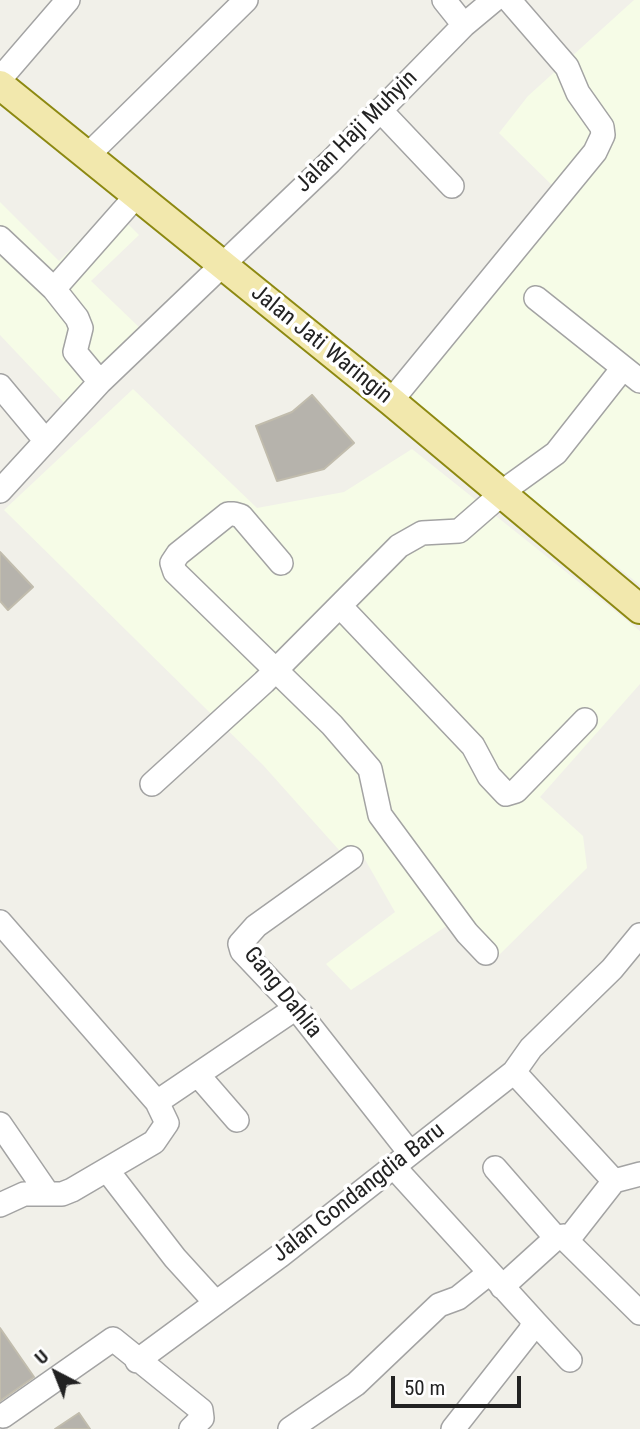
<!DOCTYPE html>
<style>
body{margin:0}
#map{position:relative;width:640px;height:1429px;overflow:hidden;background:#f1f0e9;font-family:"Roboto Condensed",sans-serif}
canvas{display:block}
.north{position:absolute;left:21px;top:1338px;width:70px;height:70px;-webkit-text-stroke:5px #fff;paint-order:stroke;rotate:318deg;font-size:19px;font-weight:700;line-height:28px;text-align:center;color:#222}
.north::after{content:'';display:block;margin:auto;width:24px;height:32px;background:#222;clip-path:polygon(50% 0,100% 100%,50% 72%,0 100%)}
.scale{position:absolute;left:391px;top:1376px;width:130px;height:32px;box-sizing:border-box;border:4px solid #222;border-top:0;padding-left:9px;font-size:21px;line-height:24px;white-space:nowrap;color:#222;-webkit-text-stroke:5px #fff;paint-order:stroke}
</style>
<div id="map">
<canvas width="640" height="1429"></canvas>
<div class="north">U</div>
<div class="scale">50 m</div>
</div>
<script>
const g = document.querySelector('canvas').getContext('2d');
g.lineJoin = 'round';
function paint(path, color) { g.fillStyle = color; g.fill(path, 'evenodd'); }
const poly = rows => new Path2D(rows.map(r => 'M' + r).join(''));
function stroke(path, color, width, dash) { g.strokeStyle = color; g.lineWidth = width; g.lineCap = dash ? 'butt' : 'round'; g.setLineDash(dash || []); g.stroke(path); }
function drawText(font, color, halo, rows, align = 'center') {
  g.font = font + ' "Roboto Condensed",sans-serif'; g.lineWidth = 7; g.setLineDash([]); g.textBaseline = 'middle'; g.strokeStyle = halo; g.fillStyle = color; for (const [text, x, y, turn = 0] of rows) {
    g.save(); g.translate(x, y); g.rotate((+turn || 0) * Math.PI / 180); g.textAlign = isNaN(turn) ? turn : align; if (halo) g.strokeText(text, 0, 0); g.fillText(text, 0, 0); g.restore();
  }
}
const education = poly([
 [634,0,640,0,640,585,402,396,565,198,499,133,528,96],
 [0,202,59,261,112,208,139,235,91,281,141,329,68,407,0,335],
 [133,389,257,508,344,492,412,449,640,631,640,684,540,797,583,836,587,868,498,956,448,925,351,990,326,964,395,912,359,849,339,850,263,765,4,510]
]);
const building = poly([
 [312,395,354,443,324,469,277,481,256,426,292,412,312,395],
 [0,552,33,587,8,610,0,601,0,552],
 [0,1328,34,1377,0,1401,0,1328],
 [79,1413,90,1429,55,1429,79,1413]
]);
const minor = poly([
 [444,0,464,25],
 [0,79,68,0],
 [380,110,452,186],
 [87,156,246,0],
 [0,238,54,289,77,318,81,328,75,352,100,382],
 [54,289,137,195],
 [536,298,640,381],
 [0,386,45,440],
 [391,401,595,152,603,135,602,127,578,93,567,67,509,0],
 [0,491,100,382,330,162,464,25,494,0],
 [281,563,241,516,234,514,228,514,178,554,172,563,175,572,332,725,370,769,380,815,467,933,486,953],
 [340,606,473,746,489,776,506,794,516,791,585,720],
 [152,784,264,682,399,546,422,533,459,531,513,484,556,453,623,368],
 [351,858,256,926,240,944,242,951,296,1008,410,1153],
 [0,922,157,1102,167,1123,154,1142,72,1190,62,1194,24,1194,0,1205],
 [514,1072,614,1181],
 [198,1075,237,1120],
 [157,1102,296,1008],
 [0,1124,48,1194],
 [393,1166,534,1321,530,1331,453,1429],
 [495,1168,556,1238,563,1236,567,1241,614,1181,640,1174],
 [107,1170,175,1258,216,1303],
 [567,1241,640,1313],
 [502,1287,556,1238],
 [534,1321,570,1360],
 [137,1361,281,1255,514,1072,531,1048,612,969,640,935],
 [3,1416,113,1339,201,1410,202,1418,191,1429],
 [290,1429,356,1384,439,1305,458,1298,488,1274]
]);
const major = poly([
 [0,85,391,401,640,609]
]);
const streetNames = [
 ["Jalan Haji Muhyin",357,132,-45],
 ["Jalan Jati Waringin",321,345,39],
 ["Gang Dahlia",282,993,51],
 ["Jalan Gondangdia Baru",359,1193,-38]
];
paint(education, '#f6fce7');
paint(building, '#b6b3ac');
stroke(building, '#c1bcad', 2);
stroke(minor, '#a3a3a3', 26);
stroke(major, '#8d8912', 32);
stroke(minor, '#fff', 23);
stroke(major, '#f2e8ad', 28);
drawText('23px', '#222', '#fff', streetNames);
</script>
